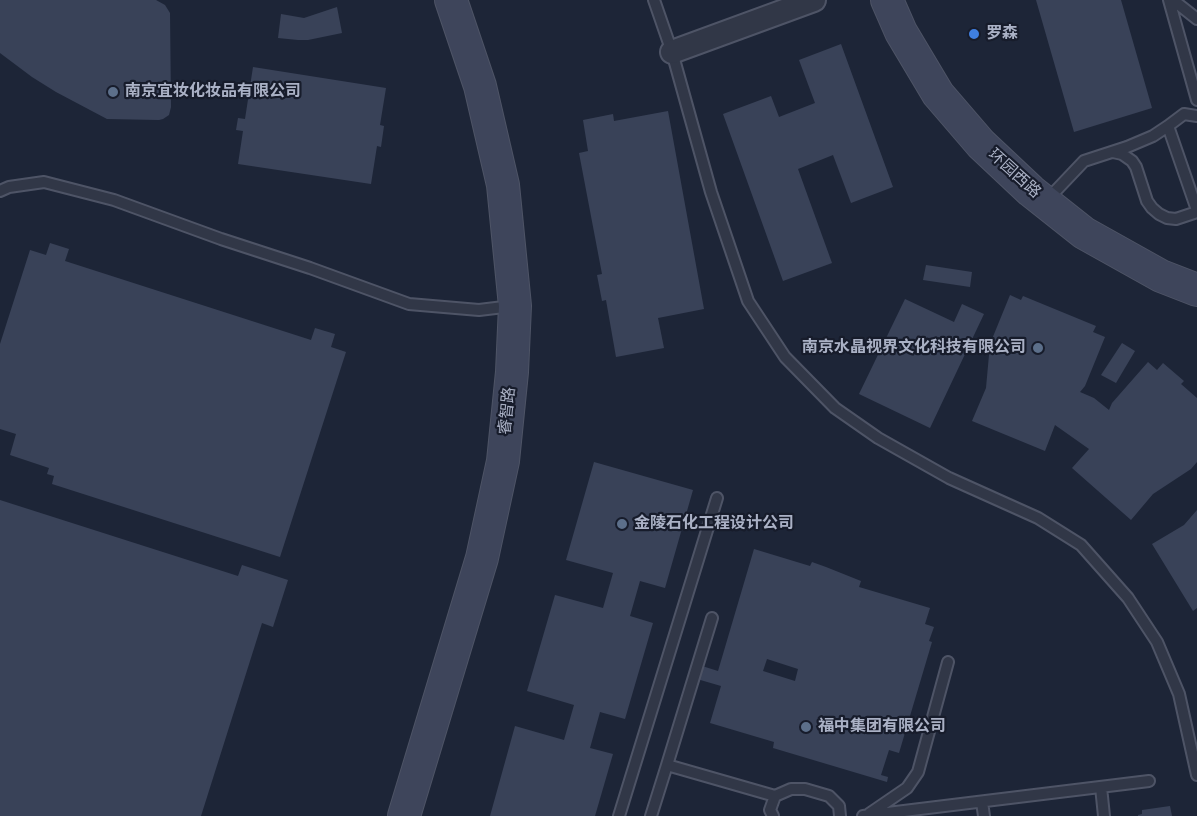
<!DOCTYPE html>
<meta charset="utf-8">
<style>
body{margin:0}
canvas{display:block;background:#1d2537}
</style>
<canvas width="1197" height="816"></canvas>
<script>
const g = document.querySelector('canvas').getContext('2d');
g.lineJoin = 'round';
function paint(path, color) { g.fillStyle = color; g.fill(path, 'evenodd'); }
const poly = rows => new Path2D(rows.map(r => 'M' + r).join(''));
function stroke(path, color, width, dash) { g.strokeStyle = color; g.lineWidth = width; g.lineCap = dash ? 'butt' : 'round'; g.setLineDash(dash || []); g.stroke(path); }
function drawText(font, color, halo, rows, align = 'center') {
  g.font = font + ' "Roboto Condensed","Noto Sans SC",sans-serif'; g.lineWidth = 4.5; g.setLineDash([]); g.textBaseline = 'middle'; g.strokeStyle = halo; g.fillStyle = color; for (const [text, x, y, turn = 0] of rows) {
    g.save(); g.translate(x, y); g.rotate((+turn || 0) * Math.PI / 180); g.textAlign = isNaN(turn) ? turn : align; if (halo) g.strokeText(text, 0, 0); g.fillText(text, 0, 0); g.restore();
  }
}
const building = poly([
 [0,0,156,0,165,5,170,13,171,107,169,115,163,119,159,120,107,119,56,92,32,77,0,53],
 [1036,0,1121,0,1152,108,1074,132],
 [337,7,342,33,308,40,298,40,278,38,281,14,304,18],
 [841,44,893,187,851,203,833,155,798,169,832,263,783,281,723,114,771,96,779,117,815,103,799,60],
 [253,67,386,88,380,125,384,126,381,147,377,146,371,184,238,164,243,131,236,130,238,118,245,119],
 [668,111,704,309,658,318,664,348,616,357,606,300,602,301,597,275,602,274,579,153,588,151,583,120,613,114,614,121],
 [50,243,69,249,65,261,311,340,315,328,335,334,331,347,346,352,280,557,52,484,54,476,47,474,49,468,10,455,16,434,0,429,0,344,30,250,46,255],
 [926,265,972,272,970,287,923,280],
 [1010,295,1021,300,1023,296,1096,326,1093,332,1105,337,1085,386,1080,392,1094,398,1109,410,1112,403,1148,362,1157,370,1163,363,1184,381,1181,384,1197,398,1197,462,1191,469,1153,494,1131,520,1072,468,1089,449,1055,425,1045,451,972,421,986,388,990,344],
 [905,299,954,322,962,304,984,314,930,428,859,394],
 [1122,343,1135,351,1116,383,1101,375],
 [594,462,693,490,665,588,640,581,630,616,653,623,625,719,600,712,590,748,613,754,595,816,490,816,515,726,564,740,574,705,527,691,555,595,603,608,613,573,566,560],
 [0,500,238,576,242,565,288,580,273,627,262,623,201,816,0,816],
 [1197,510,1197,608,1193,611,1152,544,1184,525],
 [754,549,810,566,812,562,826,567,861,581,859,587,930,608,925,624,934,627,929,641,932,642,899,753,889,750,881,775,888,777,887,782,773,748,774,742,710,723,721,686,697,679,702,666,718,671],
 [767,659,798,669,795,681,763,671],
 [1170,806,1172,816,1138,816,1138,815,1142,814,1142,810]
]);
const lane = poly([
 [654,0,672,52,711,192,748,301,785,357,835,408,878,438,949,478,1038,518,1081,545,1128,598,1157,642,1179,694,1197,775],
 [1169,0,1197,100],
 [1173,0,1197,19],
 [1197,116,1184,114,1168,126,1197,210],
 [1113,152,1122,154,1132,161,1136,167,1147,201,1152,208,1159,214,1167,218,1176,219,1197,212],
 [0,191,9,187,44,182,114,200,221,239,310,268,409,304,479,310,512,306],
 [1047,200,1084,161,1127,147,1153,136,1168,126],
 [712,618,667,765,775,796],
 [1101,787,1104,816],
 [982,802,984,816],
 [869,814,907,788,918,772,948,662],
 [619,816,717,498],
 [651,816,667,765],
 [773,816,770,810,775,796,791,789,805,789,829,796,839,806,840,816],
 [863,816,1149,781]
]);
const street = poly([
 [672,52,814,0]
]);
const secondary = poly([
 [887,0,901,32,938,94,981,144,1031,191,1084,233,1161,276,1197,290],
 [404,816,482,558,503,461,512,372,515,306,503,185,480,86,451,0]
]);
const markers = [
 [974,34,6,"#3f7fe0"],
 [113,92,6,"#5c6f8a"],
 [1038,348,6,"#5c6f8a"],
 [622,524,6,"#5c6f8a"],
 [806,727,6,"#5c6f8a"]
];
const poiNames = [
 ["罗森",986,34],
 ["南京宜妆化妆品有限公司",125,92],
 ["南京水晶视界文化科技有限公司",1026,348,"right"],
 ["金陵石化工程设计公司",634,524],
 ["福中集团有限公司",818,727]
];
const streetNames = [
 ["环园西路",1014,174,42],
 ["睿智路",508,411,-84]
];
paint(building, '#394258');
stroke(lane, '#4e5466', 14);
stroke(street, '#4e5466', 26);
stroke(secondary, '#4e5466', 34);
stroke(lane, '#313747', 10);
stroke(street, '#313747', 22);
stroke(secondary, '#3e455b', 32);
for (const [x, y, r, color] of markers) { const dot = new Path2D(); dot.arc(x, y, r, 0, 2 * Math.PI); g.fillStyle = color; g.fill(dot); stroke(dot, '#171c2b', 2); }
drawText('bold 16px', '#aab1c5', '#171c2b', poiNames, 'left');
drawText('16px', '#aab1c5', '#171c2b', streetNames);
</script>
